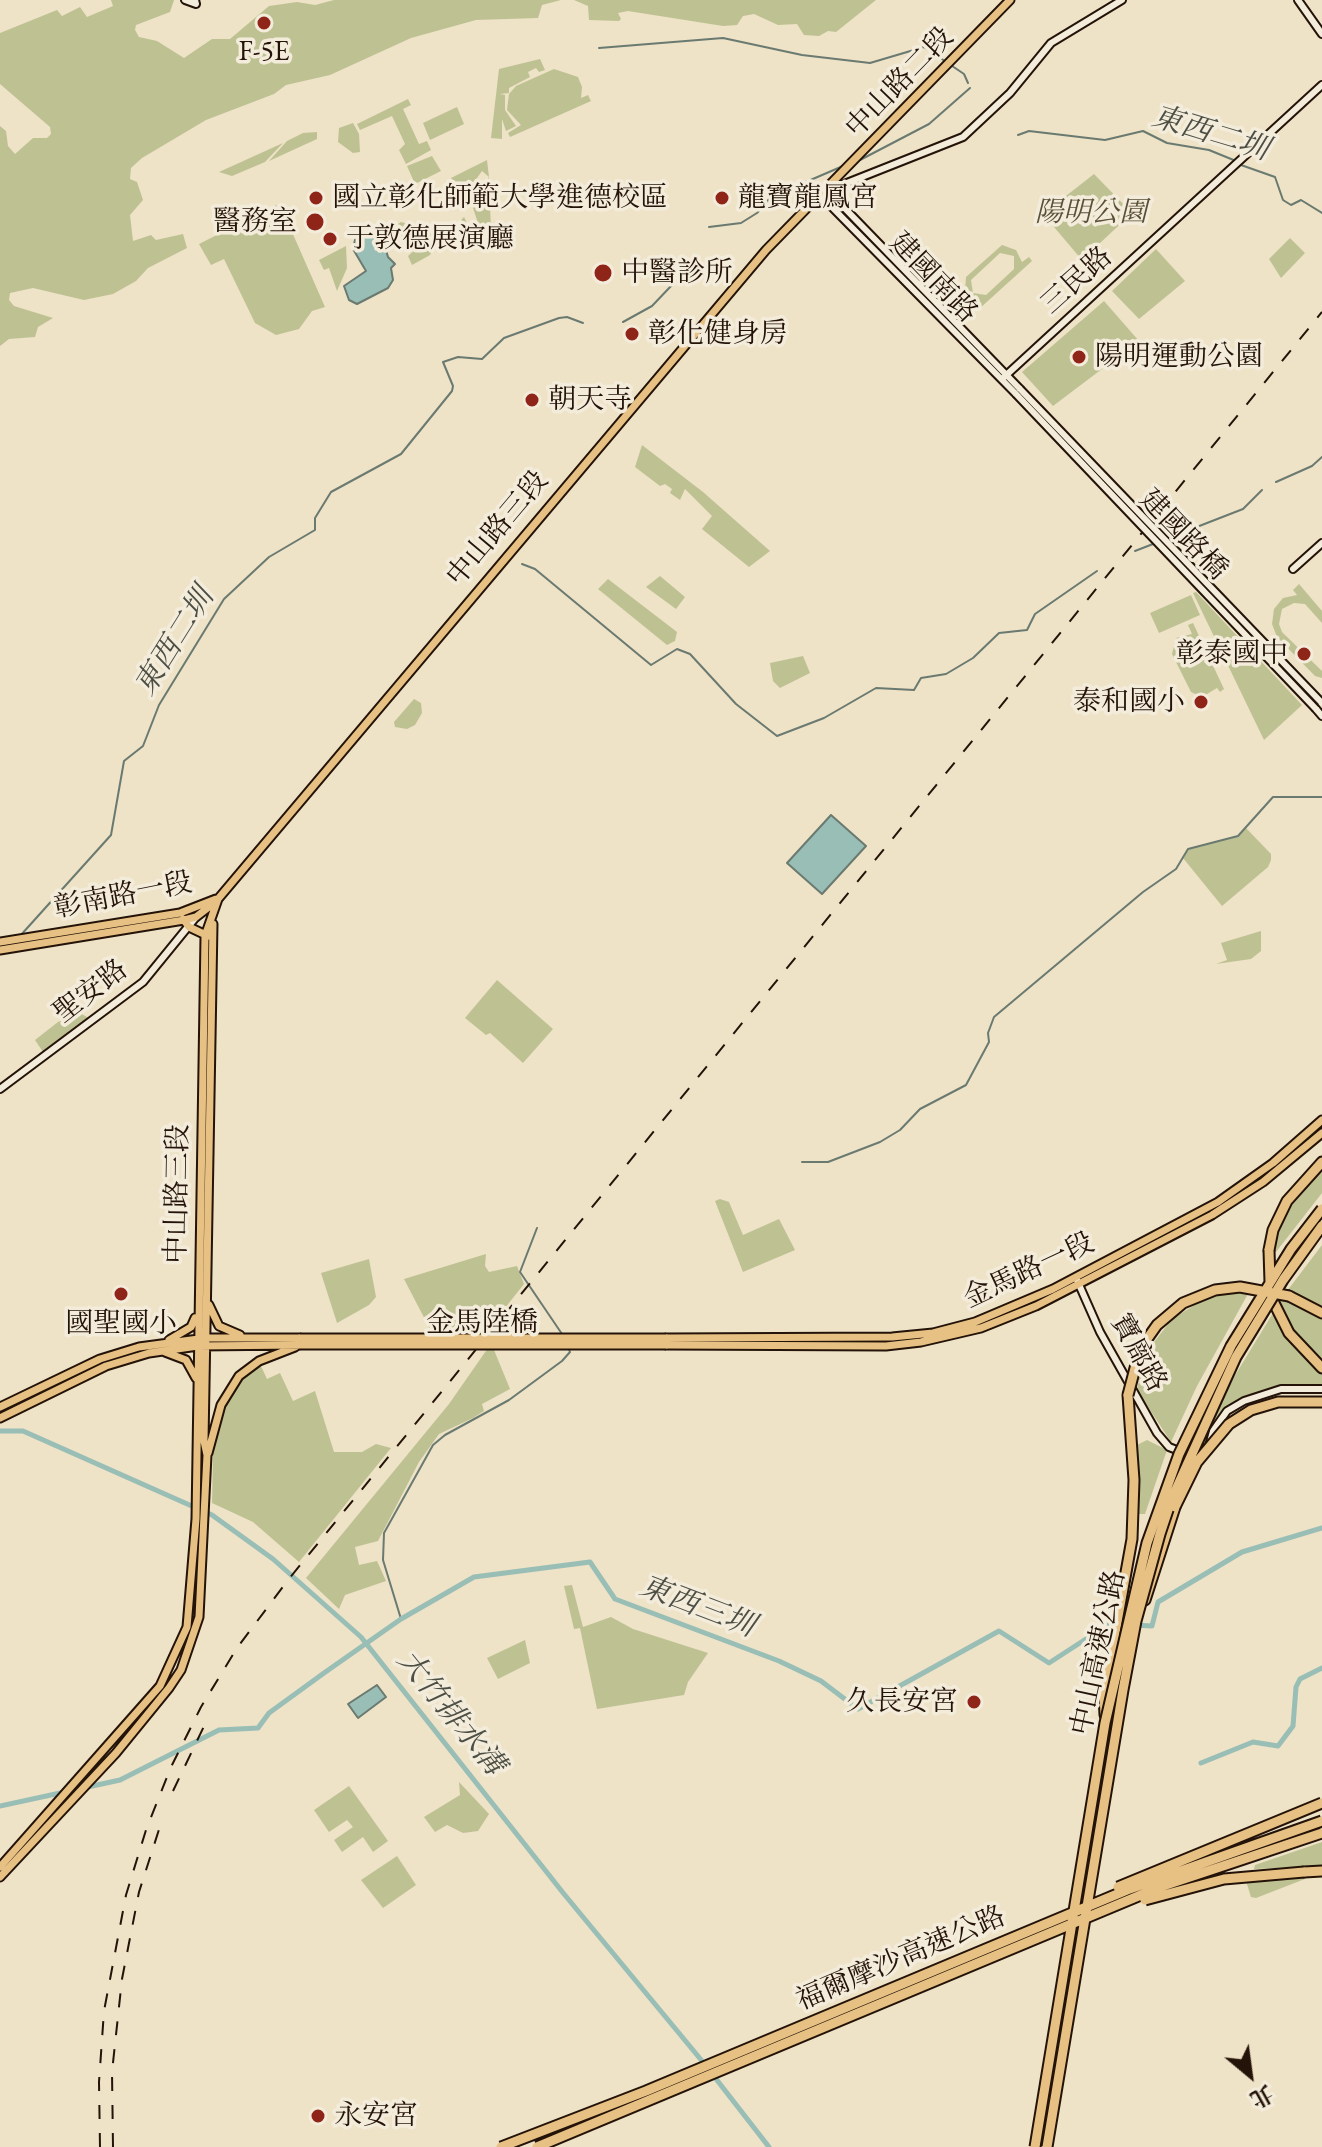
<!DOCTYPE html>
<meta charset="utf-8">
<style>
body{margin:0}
#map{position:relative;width:1322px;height:2147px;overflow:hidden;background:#eee2c7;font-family:"EB Garamond","Noto Serif TC",serif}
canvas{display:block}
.north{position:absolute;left:1210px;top:2035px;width:80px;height:80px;-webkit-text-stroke:6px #f4ecdb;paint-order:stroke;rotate:151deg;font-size:22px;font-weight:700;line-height:32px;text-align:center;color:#241308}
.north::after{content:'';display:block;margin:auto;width:28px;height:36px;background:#241308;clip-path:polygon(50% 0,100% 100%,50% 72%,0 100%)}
</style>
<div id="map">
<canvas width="1322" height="2147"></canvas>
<div class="north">北</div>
</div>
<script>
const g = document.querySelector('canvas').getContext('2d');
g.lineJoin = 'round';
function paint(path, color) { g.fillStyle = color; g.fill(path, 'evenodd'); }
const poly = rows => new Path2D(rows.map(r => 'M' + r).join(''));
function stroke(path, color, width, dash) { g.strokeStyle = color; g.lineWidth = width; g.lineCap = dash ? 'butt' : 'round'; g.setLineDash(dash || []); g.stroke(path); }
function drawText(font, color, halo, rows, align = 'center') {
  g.font = font + ' "EB Garamond","Noto Serif TC",serif'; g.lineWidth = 7; g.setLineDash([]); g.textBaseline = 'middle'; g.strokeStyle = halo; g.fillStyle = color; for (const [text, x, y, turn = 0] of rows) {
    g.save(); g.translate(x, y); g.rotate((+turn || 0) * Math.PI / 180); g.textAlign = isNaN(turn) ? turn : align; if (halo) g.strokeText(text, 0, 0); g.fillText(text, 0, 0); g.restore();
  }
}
const green = poly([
 [111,0,174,0,170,12,136,25,135,30,139,37,157,41,184,58,212,39,230,39,269,6,297,2,315,5,334,0,561,0,542,5,538,18,476,20,411,38,330,75,286,85,274,94,206,120,142,158,131,168,130,179,137,182,143,200,130,215,133,241,151,235,156,240,183,234,187,248,148,268,136,281,113,294,84,300,33,288,10,293,9,300,14,306,53,318,38,327,35,337,9,339,0,346,0,126,6,131,8,146,15,154,33,138,47,138,51,134,50,127,0,84,0,33,57,10,62,16,80,7,87,17,113,6],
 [574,0,876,0,836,32,828,31,819,36,804,35,797,24,778,25,754,14,743,16,737,25,723,26,628,11,618,13,621,19,619,21,589,20,588,6],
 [540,59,545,70,539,72,536,68,528,72,530,77,509,88,509,93,500,94,505,95,505,110,516,126,506,131,502,119,502,139,491,138,499,69],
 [554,69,578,77,582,87,581,98,588,95,591,101,510,137,508,133,521,125,507,110,509,94,516,86],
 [408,99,411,105,403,109,419,144,427,141,431,150,406,164,399,150,405,144,392,116,360,130,357,124],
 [457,107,464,124,430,140,423,123],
 [353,123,359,134,360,152,353,153,338,142,339,128],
 [317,132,317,139,269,161,287,141,303,133],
 [283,143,265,162,232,176,219,172],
 [432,156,441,171,415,184,407,166],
 [487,160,489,177,491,231,473,242,461,220,464,217,474,237,482,235,472,205,489,177,482,171,462,199,460,188,451,178],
 [1094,174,1132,213,1082,260,1043,214],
 [276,205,292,232,325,307,312,311,299,329,276,335,255,323,224,259,211,265,199,244],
 [401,222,429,230,436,243,430,255,412,265,408,256,418,247,419,236,412,233,400,241,393,227],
 [1290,238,1305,253,1281,278,1269,259],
 [1002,245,1016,250,1022,262,1029,257,1032,261,979,309,976,306,980,301,965,291,966,277],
 [1000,253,1014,256,1014,269,986,295,973,293,971,280],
 [346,246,347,268,337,291,329,268,324,270,319,260],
 [1156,249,1185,281,1139,319,1112,291],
 [1104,301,1139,341,1053,406,1022,372],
 [642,445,703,492,770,551,749,567,702,529,712,516,685,489,680,500,670,493,672,489,665,484,660,486,635,467],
 [660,576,685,597,676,609,646,587],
 [608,579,677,632,675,641,667,645,598,589],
 [1299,584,1322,611,1322,623,1305,604,1294,603,1282,609,1279,624,1282,632,1322,671,1322,678,1315,676,1277,637,1272,624,1274,609,1283,598,1297,595,1293,590],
 [1196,592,1302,705,1264,740,1193,593],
 [1191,595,1200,615,1159,633,1150,613],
 [1193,623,1224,689,1220,692,1217,688,1202,697,1191,692,1172,654,1176,638,1192,634,1188,625],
 [803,656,810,673,780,688,773,681,770,663],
 [414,699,421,703,422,713,415,725,407,729,395,727,394,722],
 [1245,827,1271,854,1271,860,1268,867,1222,906,1183,858,1188,849,1238,836],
 [1261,931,1261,951,1251,959,1216,964,1227,960,1221,943],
 [497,980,553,1029,523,1063,490,1033,486,1035,465,1018],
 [80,1013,92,1020,45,1055,35,1040,58,1022],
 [1322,1166,1322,1193,1276,1252,1275,1243,1288,1204],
 [720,1199,729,1202,743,1235,779,1219,795,1250,743,1272,715,1201],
 [1322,1245,1322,1387,1271,1391,1229,1410,1197,1455,1195,1452,1234,1377,1284,1295],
 [486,1254,485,1266,489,1272,517,1266,524,1284,486,1332,431,1331,404,1279],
 [369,1259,376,1297,369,1305,337,1323,321,1273],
 [1228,1292,1249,1292,1197,1386,1171,1442,1137,1390,1144,1355,1172,1319,1206,1298],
 [488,1348,494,1350,510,1389,482,1404,484,1411,473,1418,439,1434,419,1462,378,1541,355,1547,359,1565,377,1561,386,1581,345,1595,339,1609,306,1578,449,1404],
 [260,1364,267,1379,280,1373,293,1401,315,1391,334,1452,362,1452,376,1444,391,1448,299,1562,253,1522,212,1503,213,1452,224,1403,239,1382],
 [1147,1440,1167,1450,1145,1514,1138,1514,1135,1446],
 [572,1585,583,1627,611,1617,633,1629,708,1653,688,1682,684,1695,597,1709,580,1628,574,1629,564,1586],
 [525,1640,530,1663,498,1679,487,1658],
 [459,1782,489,1814,478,1831,463,1833,447,1825,435,1832,424,1817,460,1795],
 [349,1786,388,1841,373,1852,363,1837,342,1852,334,1840,353,1827,347,1820,329,1832,314,1810],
 [1322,1842,1322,1866,1254,1869,1255,1865],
 [397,1856,416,1885,383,1908,361,1880],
 [1310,1877,1256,1898,1251,1897,1246,1881]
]);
const water = poly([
 [368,235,384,243,388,257,395,264,391,268,393,280,388,288,357,304,349,300,344,286,366,271,353,249,355,240,368,235],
 [831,815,866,846,822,894,787,863,831,815],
 [377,1685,386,1697,358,1718,348,1704,377,1685]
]);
const stream = poly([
 [599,48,723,38,802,55,870,63,924,47,964,74,968,83],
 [1018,135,1029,131,1105,140,1143,131,1167,143,1209,150,1236,161],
 [860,160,929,124,970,88],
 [1241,165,1275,177,1283,200,1291,205,1301,200,1322,213],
 [709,227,741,223,757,213,771,197,843,166],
 [623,322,652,306,672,285],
 [1276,482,1312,466,1322,457],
 [1135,551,1243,509,1262,490],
 [522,564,535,569,651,665,677,649,690,654,736,704,777,736,824,718,876,688,914,690,921,678,946,674,973,658,999,633,1027,630,1035,614,1097,571],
 [20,936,111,835,124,761,143,746,159,705,224,599,269,557,315,530,315,518,331,492,401,454,452,391,453,386,443,362,458,357,482,359,504,338,559,318,567,317,583,323],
 [802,1162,828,1162,880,1142,900,1130,920,1109,966,1085,989,1042,988,1033,994,1017,1143,892,1176,869,1188,849,1238,836,1273,797,1322,797],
 [537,1228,520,1272,562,1334],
 [401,1619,383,1560,384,1533,433,1445,445,1435,509,1400,562,1361,570,1352,568,1347]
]);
const canal = poly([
 [0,1431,23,1431,212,1515,273,1559,361,1637,564,1894,707,2067],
 [1134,1625,1152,1626,1158,1602,1242,1552,1322,1528],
 [1201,1763,1253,1742,1278,1746,1293,1726,1296,1687,1300,1679,1322,1668],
 [0,1806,120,1780,219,1730,258,1728,269,1713,324,1673,401,1619,474,1577,590,1562,615,1599,779,1661,821,1681,858,1709,999,1631,1049,1663,1109,1624,1116,1624],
 [713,2075,769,2147]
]);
const secondary = poly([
 [185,0,196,4,195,0],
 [1298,0,1322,34],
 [828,191,1020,389],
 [1002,379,1322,85],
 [1016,394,819,194,963,137,1010,93,1051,43,1122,0],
 [1293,569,1322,543],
 [1316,709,1322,716],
 [0,1089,143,982,196,917],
 [1077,1280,1100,1332,1157,1433,1169,1447,1192,1456],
 [1209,1446,1213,1431,1227,1411,1244,1401,1281,1389,1322,1389]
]);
const primary = poly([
 [183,919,189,927,208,936],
 [0,942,180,913,216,899],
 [0,950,184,920,196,917,214,903],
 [209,1305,219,1326,240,1335],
 [666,1338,892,1337,933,1333,975,1322,1053,1289,1218,1202,1273,1163,1322,1120],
 [169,1340,191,1327,195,1318],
 [666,1345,886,1346,921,1342,981,1328,1036,1306,1212,1215,1263,1182,1322,1133],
 [165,1352,186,1360,196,1378],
 [0,1407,100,1359,139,1347,206,1338,300,1338],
 [0,1418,106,1366,149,1353,198,1346,299,1345],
 [208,1453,221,1405,239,1376,259,1361,295,1347],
 [0,1867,160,1686,187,1627,196,1519,205,936,218,899,766,250,1010,0],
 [0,1877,116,1753,169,1688,181,1670,199,1617,207,1455,204,1441,213,924]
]);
const highway = poly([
 [1269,1250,1273,1230,1287,1201,1322,1162],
 [1289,1296,1322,1313],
 [1274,1303,1289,1333,1322,1368],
 [1145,1600,1175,1507],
 [1105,1715,1104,1694,1132,1539,1134,1480,1128,1395],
 [1304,1872,1322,1871]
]);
const rail = poly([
 [173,1791,206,1722],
 [100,2147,99,2082,104,2011,126,1895,146,1830,171,1767,201,1707,237,1648,288,1580,1322,312],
 [113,2147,112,2072,122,1979,139,1892,163,1817]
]);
const secondaryBridge = poly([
 [1020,389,1321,702],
 [1016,394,1316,709]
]);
const primaryBridge = poly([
 [300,1338,666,1338],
 [299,1345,666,1345]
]);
const highwayBridge = poly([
 [1269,1250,1270,1282],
 [1128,1395,1140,1349,1157,1325,1183,1303,1215,1290,1240,1287,1289,1296],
 [1175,1507,1197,1462,1229,1424,1251,1410,1278,1402,1322,1402],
 [1118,1887,1322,1803],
 [1145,1900,1224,1879,1304,1872],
 [501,2147,646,2091,1127,1890,1322,1821],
 [537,2147,1160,1887,1322,1833],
 [1035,2147,1105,1723,1147,1543,1179,1454,1231,1346,1291,1249,1322,1209],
 [1047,2147,1123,1690,1136,1621,1160,1534,1172,1498,1236,1357,1283,1280,1322,1226]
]);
const markers = [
 [264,23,8,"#8f2418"],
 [316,198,8,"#8f2418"],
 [722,198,8,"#8f2418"],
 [315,222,10,"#8f2418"],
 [330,239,8,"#8f2418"],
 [603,273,10,"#8f2418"],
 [632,334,8,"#8f2418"],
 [1079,357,8,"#8f2418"],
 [532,400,8,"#8f2418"],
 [1304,654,8,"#8f2418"],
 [1201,702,8,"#8f2418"],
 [121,1294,8,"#8f2418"],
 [974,1702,8,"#8f2418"],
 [318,2116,8,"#8f2418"]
];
const poiNames = [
 ["F-5E",264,52,"center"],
 ["國立彰化師範大學進德校區",332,198],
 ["龍寶龍鳳宮",738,198],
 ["醫務室",297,222,"right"],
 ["于敦德展演廳",346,239],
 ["中醫診所",621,273],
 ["彰化健身房",648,334],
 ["陽明運動公園",1095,357],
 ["朝天寺",548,400],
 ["彰泰國中",1288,654,"right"],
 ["泰和國小",1185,702,"right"],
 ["國聖國小",121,1324,"center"],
 ["久長安宮",958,1702,"right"],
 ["永安宮",334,2116]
];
const streetNames = [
 ["中山路二段",900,83,-46],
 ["建國南路",933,278,46],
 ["三民路",1077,281,-42],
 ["中山路三段",498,529,-50],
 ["建國路橋",1183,535,46],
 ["彰南路一段",123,896,-11],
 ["聖安路",91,992,-38],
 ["中山路三段",178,1194,-89],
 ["金馬路一段",1029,1271,-25],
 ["金馬陸橋",482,1323],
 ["寶廍路",1138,1353,61],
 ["中山高速公路",1099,1653,-78],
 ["福爾摩沙高速公路",901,1959,-23]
];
const parkNames = [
 ["陽明公園",1091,213]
];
const waterNames = [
 ["東西二圳",1210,134,17],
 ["東西二圳",175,642,-58],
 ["東西三圳",697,1607,21],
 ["大竹排水溝",450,1713,51]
];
paint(green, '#bec292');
paint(water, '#99beb5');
stroke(water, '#6a7a70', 2);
stroke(stream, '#6a7a70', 2);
stroke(canal, '#99beb5', 5);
stroke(secondary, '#241308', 10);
stroke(primary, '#241308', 11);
stroke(highway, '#241308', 13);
stroke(secondary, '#f4ecdb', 6);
stroke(primary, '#e7c184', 7);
stroke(highway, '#e7c184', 9);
stroke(rail, '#241308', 2, [14, 14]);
stroke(secondaryBridge, '#241308', 10, []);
stroke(primaryBridge, '#241308', 11, []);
stroke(highwayBridge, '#241308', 13, []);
stroke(secondaryBridge, '#f4ecdb', 6);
stroke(primaryBridge, '#e7c184', 7);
stroke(highwayBridge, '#e7c184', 9);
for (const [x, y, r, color] of markers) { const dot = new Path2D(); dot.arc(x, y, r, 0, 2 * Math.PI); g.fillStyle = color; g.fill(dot); stroke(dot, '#f4ecdb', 3); }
drawText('28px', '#241308', '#f4ecdb', poiNames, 'left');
drawText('28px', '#241308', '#f4ecdb', streetNames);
drawText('italic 28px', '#5a5038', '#f4ecdb', parkNames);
drawText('italic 30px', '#4d4f45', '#f4ecdb', waterNames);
</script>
